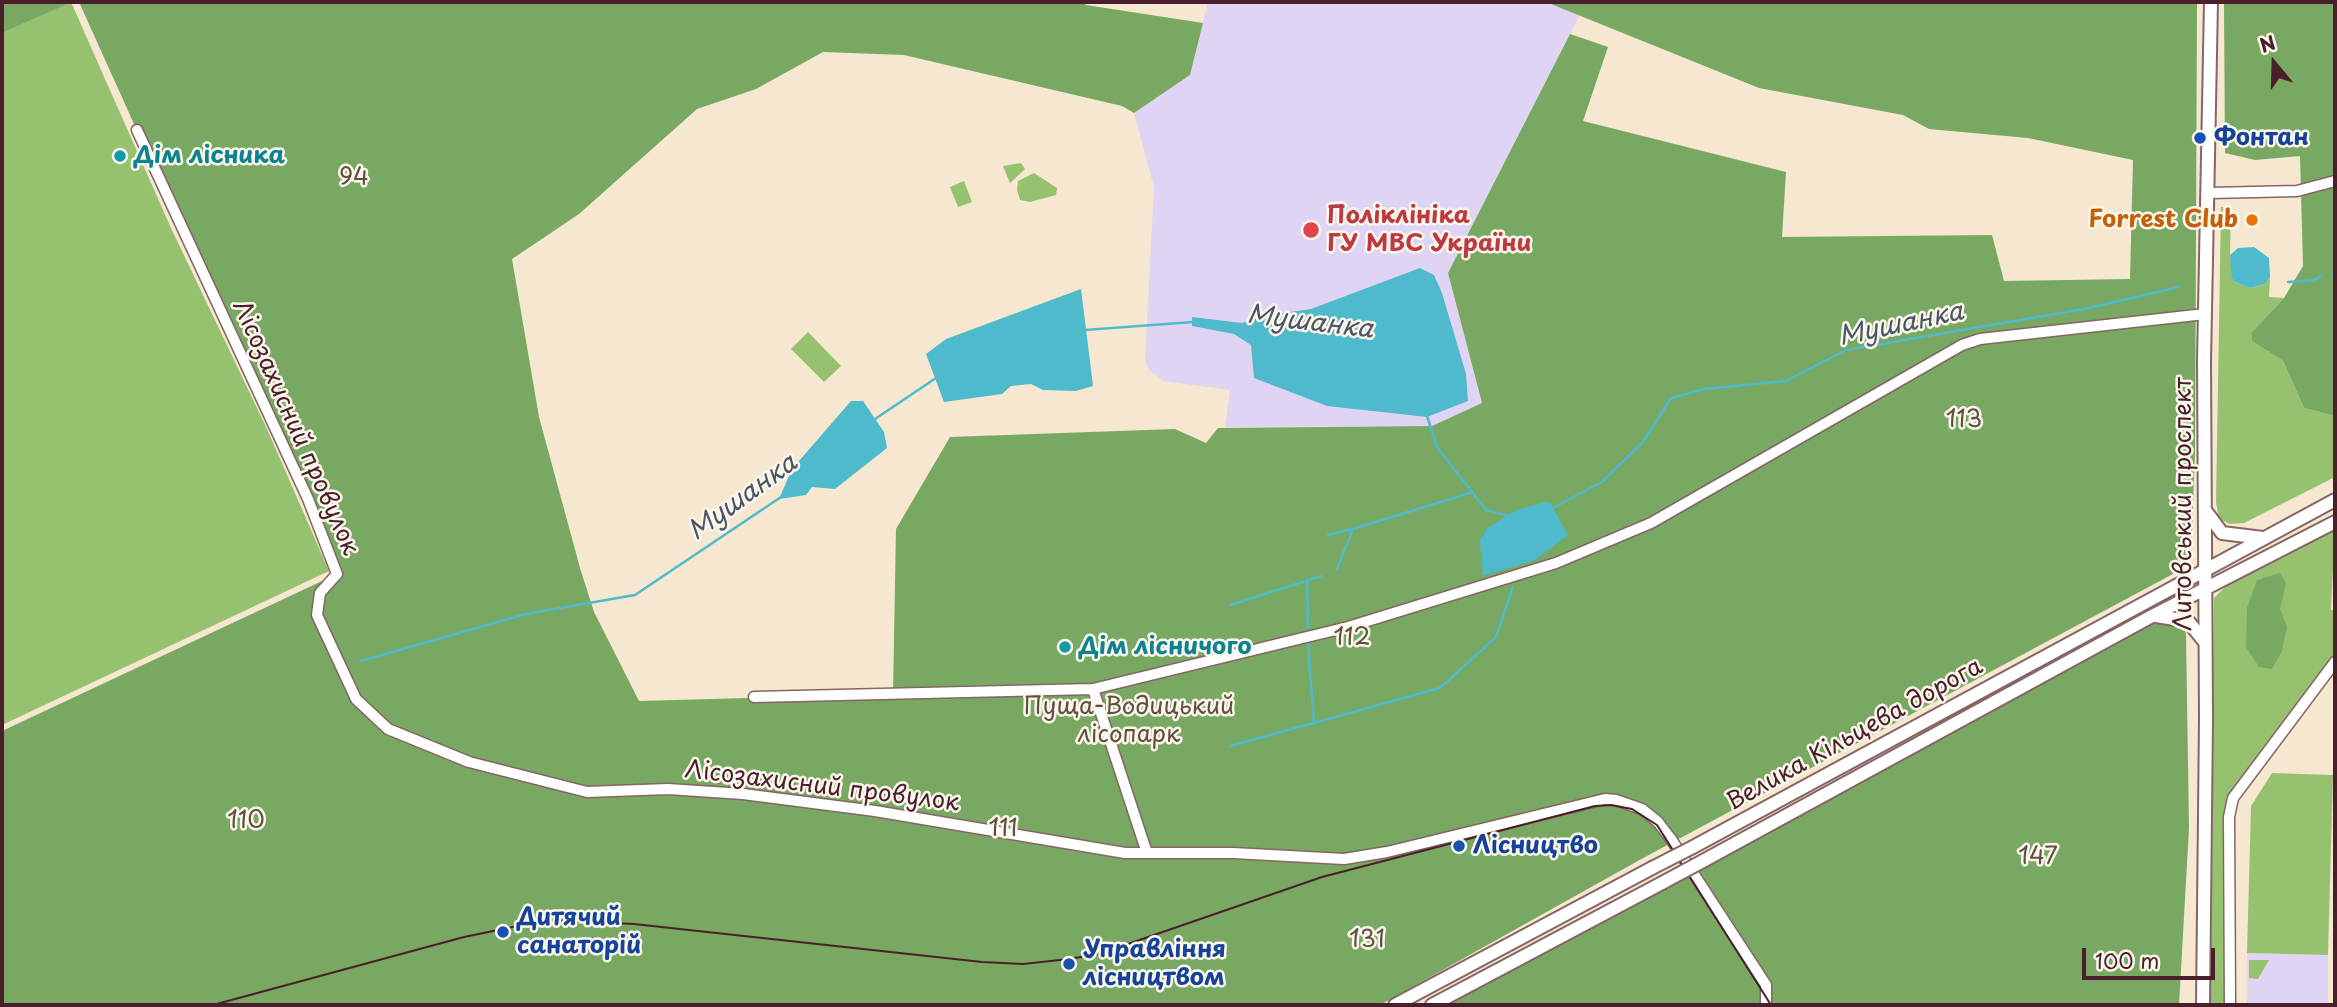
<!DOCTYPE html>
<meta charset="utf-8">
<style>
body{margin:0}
#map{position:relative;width:2337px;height:1007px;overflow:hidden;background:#f5e7d0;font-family:"Playpen Sans",sans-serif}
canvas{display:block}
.frame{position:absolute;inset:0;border:4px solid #4a1f2b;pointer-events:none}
.north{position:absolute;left:2239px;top:28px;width:70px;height:70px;-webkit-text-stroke:5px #fbf7ec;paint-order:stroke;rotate:341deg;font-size:19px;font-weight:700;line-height:28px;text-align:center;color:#4a1f2b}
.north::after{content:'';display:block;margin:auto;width:24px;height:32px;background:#4a1f2b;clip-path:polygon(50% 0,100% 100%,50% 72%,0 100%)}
.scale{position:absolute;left:2082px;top:948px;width:133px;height:32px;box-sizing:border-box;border:4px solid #4a1f2b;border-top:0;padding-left:9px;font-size:21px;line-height:24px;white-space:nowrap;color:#4a1f2b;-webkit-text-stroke:5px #fbf7ec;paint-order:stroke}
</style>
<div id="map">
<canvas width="2337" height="1007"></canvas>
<div class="frame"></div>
<div class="north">N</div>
<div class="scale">100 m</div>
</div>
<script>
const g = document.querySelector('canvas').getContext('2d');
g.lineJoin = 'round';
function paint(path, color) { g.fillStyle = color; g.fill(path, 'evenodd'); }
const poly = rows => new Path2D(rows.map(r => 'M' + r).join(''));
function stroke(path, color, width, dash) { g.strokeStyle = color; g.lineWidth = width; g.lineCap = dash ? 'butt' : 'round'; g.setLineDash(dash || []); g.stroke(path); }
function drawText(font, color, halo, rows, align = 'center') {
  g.font = font + ' "Playpen Sans",sans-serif'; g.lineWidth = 5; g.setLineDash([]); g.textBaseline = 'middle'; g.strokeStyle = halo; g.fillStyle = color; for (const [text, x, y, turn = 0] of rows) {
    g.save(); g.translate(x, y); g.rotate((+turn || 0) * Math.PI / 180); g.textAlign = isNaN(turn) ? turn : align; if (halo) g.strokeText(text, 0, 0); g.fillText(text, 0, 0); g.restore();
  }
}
const built = poly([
 [1208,2,1546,2,1580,14,1448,273,1482,403,1432,426,1225,427,1230,390,1164,381,1149,370,1145,361,1154,187,1134,113,1190,75],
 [2247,953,2328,955,2328,1005,2247,1005]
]);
const green = poly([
 [71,2,171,228,267,429,329,571,2,725,2,33],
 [1021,163,1025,169,1010,183,1003,166],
 [1034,173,1057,188,1056,195,1030,202,1020,200,1017,190,1018,181],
 [964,181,972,202,958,207,950,187],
 [2221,207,2231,208,2230,255,2235,282,2250,288,2265,284,2270,277,2269,297,2284,298,2251,333,2252,341,2283,361,2304,408,2335,416,2335,477,2244,523,2230,524,2219,519,2216,502],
 [808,332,841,366,824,382,791,349],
 [2335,528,2331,610,2335,610,2335,657,2229,796,2226,815,2224,1005,2208,1005,2214,598,2229,583],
 [2272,773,2333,775,2328,955,2247,953,2251,806],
 [2249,960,2269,960,2258,979,2249,978]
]);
const forest = poly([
 [2,2,72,2,2,33],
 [79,2,1082,2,1086,5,1203,23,1190,75,1134,113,1122,106,904,55,823,52,756,89,697,109,579,214,512,259,539,417,580,568,594,612,639,701,893,694,896,529,950,437,1175,429,1206,443,1218,428,1432,426,1482,403,1448,273,1570,34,1608,47,1583,121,1786,172,1782,237,1992,235,2004,281,2130,279,2133,160,2028,138,1929,129,1903,115,1759,88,1546,2,2197,2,2195,452,2191,558,2187,564,2171,575,1645,857,1380,1005,2,1005,2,731,337,574],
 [2224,2,2335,2,2335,416,2304,408,2283,361,2252,341,2251,333,2284,298,2303,266,2300,156,2255,160,2225,153],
 [2280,573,2286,583,2280,609,2287,627,2282,651,2272,669,2259,667,2246,647,2247,608,2257,580],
 [2152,616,2185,627,2186,636,2189,828,2179,1005,1432,1005]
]);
const water = poly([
 [2254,247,2269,258,2270,277,2265,284,2250,288,2235,282,2232,278,2230,255,2238,248],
 [1420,268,1434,275,1442,293,1466,374,1468,401,1427,417,1327,406,1254,378,1251,345,1234,334,1192,326,1192,317,1242,323,1261,316,1311,309],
 [1081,289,1093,386,1076,391,1043,390,1031,384,1011,386,1002,394,944,402,926,354,946,339],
 [851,401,863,401,884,432,887,448,835,489,812,487,806,495,779,499,792,469],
 [1549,501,1568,535,1535,560,1483,576,1480,540,1487,528,1516,510]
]);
const stream = poly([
 [2333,275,2335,276],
 [2288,282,2313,280,2322,276],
 [1085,330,1193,322],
 [1427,416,1437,447,1486,510,1510,516],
 [875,419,936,378],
 [1551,509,1602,482,1643,442,1671,398,1704,389,1786,381,1846,350,2084,309,2179,287],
 [1328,535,1352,529],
 [1337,569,1353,529,1473,492],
 [1307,582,1308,628],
 [1231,605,1321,576],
 [1308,643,1314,724],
 [361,661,526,614,635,595,781,497],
 [1230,746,1440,688,1496,637,1513,587]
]);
const minor = poly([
 [137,130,308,499,337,574,320,593,317,615,356,699,388,729,469,762,587,792,668,789,743,794,875,811,1125,853,1233,853,1344,859,1387,852,1605,799,1616,800,1642,809,1658,822,1671,839,1766,985,1766,1005],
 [2210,193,2297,191,2335,181],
 [1093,689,1147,853],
 [754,697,1093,689,1348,627,1556,563,1651,523,1962,345,1980,339,2205,314],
 [2230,1005,2229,817,2233,798,2335,662]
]);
const major = poly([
 [2205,510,2222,533,2263,538],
 [2156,616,2188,621,2204,641],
 [1693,847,2335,500],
 [1703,861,2152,616,2335,522],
 [1395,1005,1652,868],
 [1432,1005,1662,883],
 [2203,1005,2206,718,2204,361,2211,2]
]);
const tram = poly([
 [213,1005,464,937,547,920,634,924,982,962,1023,964,1069,959,1099,954,1322,877,1595,806,1611,805,1632,809,1657,825,1771,1005]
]);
const majorBridge = poly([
 [1652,868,1693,847],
 [1662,883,1703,861]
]);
const markers = [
 [2200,138,7,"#1a4fb4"],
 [120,156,7,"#0f9aa8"],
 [2252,220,7,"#e8710a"],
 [1311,230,9,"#e0444e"],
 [1065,647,7,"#0f9aa8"],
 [1459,846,7,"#1a4fb4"],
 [503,932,7,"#1a4fb4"],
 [1069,964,7,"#1a4fb4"]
];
const transitNames = [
 ["Фонтан",2214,138],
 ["Лісництво",1473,846],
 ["Дитячий",517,918],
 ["санаторій",517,946],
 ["Управління",1083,950],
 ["лісництвом",1083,978]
];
const cultureNames = [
 ["Дім лісника",134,156],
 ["Дім лісничого",1079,647]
];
const parkNames = [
 ["94",354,178],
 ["113",1964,420],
 ["112",1352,638],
 ["Пуща-Водицький",1129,707],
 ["лісопарк",1129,735],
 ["110",246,821],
 ["111",1003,829],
 ["147",2038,857],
 ["131",1367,940]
];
const healthNames = [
 ["Поліклініка",1327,216],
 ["ГУ МВС України",1327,244]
];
const foodNames = [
 ["Forrest Club",2238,220]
];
const streetNames = [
 ["Лісозахисний провулок",295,428,66],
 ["Литовський проспект",2184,504,-90],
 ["Велика Кільцева дорога",1855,735,-29],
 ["Лісозахисний провулок",822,787,7]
];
const waterNames = [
 ["Мушанка",1310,323,7],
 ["Мушанка",1901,325,-12],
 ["Мушанка",743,498,-36]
];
paint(built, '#e0d4f4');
paint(green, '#96c26f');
paint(forest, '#78a862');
paint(water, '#4fbacb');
stroke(stream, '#4fbacb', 2.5);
stroke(minor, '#866565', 13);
stroke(major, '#866565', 16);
stroke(minor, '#fff', 10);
stroke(major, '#fff', 12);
stroke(tram, '#4a1f2b', 2);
stroke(majorBridge, '#866565', 16, []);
stroke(majorBridge, '#fff', 12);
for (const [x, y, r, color] of markers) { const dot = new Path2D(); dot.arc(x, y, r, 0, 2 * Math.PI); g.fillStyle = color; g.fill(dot); stroke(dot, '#fbf7ec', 2.5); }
drawText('bold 24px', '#164399', '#fbf7ec', transitNames, 'left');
drawText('bold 24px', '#0d838f', '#fbf7ec', cultureNames, 'left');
drawText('24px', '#61503f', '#fbf7ec', parkNames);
drawText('bold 24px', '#be3a42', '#fbf7ec', healthNames, 'left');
drawText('bold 24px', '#c56008', '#fbf7ec', foodNames, 'right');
drawText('24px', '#4a1f2b', '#fbf7ec', streetNames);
drawText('italic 26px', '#4c5563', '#fbf7ec', waterNames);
</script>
